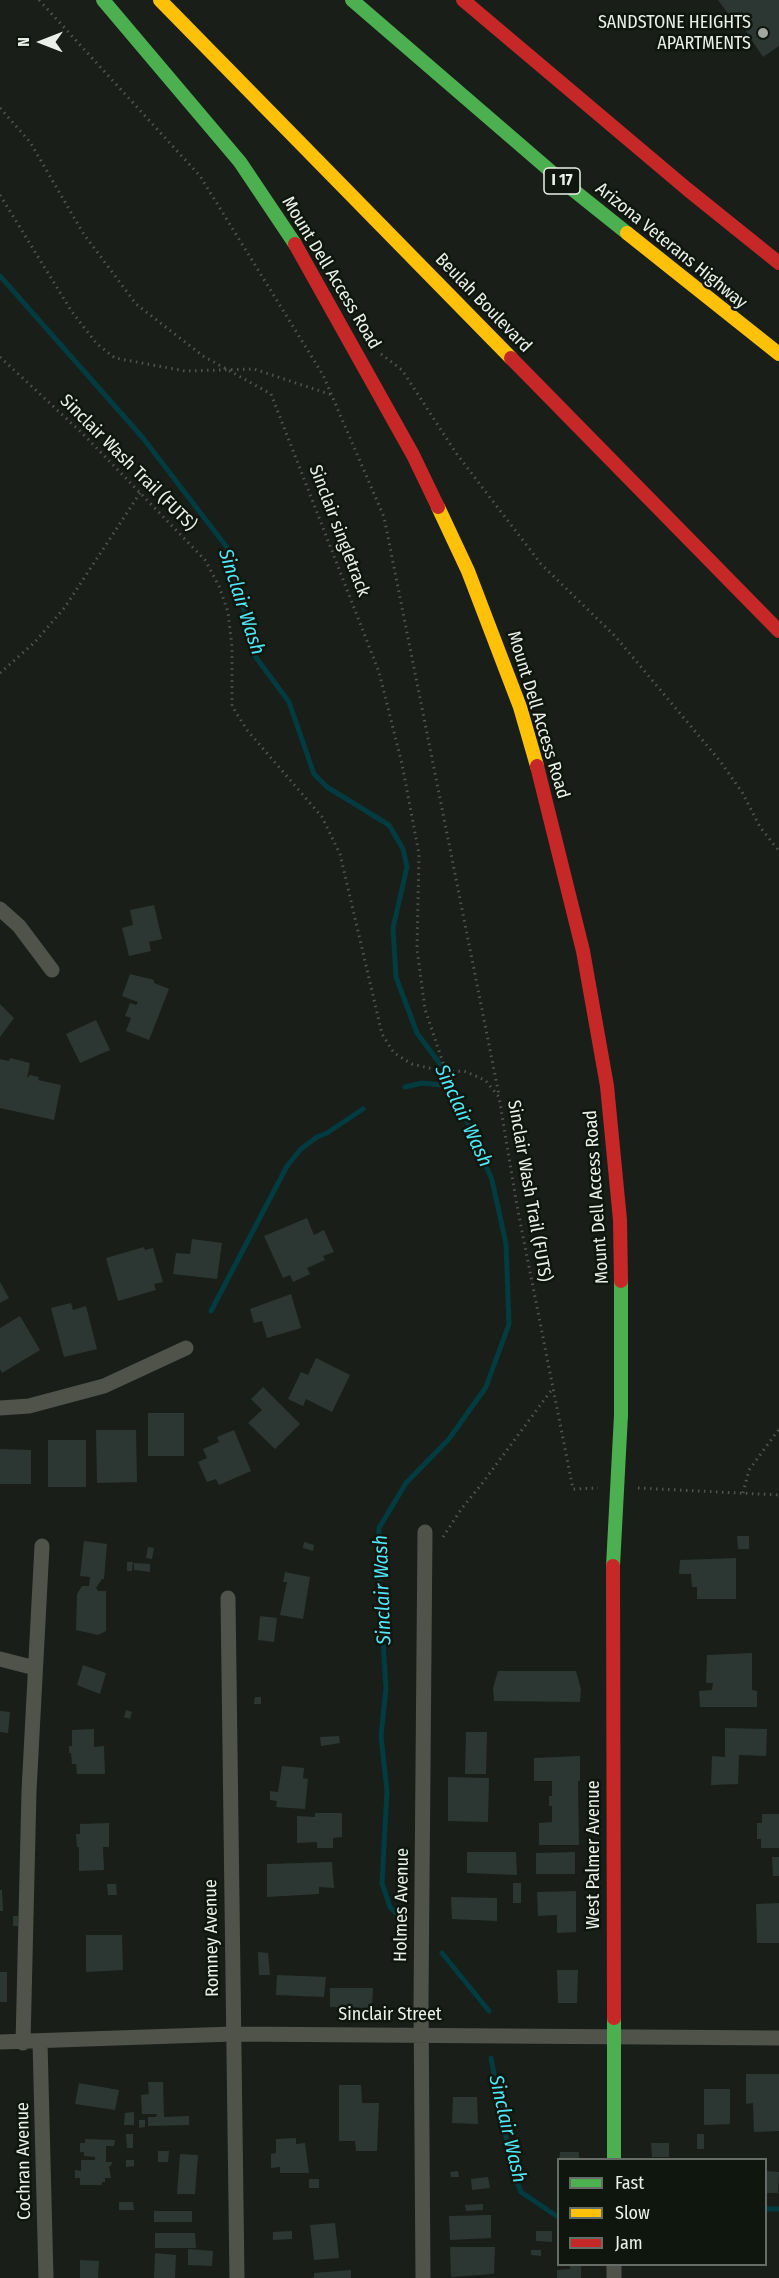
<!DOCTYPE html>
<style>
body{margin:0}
#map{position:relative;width:779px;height:2278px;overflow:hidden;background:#191e19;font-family:"Fira Sans Condensed",sans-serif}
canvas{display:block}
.legend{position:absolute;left:557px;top:2158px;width:210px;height:108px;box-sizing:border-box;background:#0e160e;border:2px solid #666d66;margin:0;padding:8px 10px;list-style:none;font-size:18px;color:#ebf0ea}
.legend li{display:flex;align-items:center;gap:12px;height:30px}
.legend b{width:30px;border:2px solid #666d66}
.north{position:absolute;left:12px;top:12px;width:60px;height:60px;-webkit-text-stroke:4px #0e160e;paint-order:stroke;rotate:270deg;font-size:16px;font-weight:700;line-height:24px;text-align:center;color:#ebf0ea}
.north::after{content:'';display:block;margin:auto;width:21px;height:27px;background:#ebf0ea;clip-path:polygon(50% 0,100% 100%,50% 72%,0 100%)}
</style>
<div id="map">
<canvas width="779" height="2278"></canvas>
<ul class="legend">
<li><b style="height:8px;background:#4caf50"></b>Fast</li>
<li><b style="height:8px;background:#ffc107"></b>Slow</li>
<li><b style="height:8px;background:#c62828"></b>Jam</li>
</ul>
<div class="north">N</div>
</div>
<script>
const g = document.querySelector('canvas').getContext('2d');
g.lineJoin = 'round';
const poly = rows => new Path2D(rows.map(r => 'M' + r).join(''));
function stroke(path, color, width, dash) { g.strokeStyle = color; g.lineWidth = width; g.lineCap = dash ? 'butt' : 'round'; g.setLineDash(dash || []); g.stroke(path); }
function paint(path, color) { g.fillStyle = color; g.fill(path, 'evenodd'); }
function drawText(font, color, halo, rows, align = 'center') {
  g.font = font + ' "Fira Sans Condensed",sans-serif'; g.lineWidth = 5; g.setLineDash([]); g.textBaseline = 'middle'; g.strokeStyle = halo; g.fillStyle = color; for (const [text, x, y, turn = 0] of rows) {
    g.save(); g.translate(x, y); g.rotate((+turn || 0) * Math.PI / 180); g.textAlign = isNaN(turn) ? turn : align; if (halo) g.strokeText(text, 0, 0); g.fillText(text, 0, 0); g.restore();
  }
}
const stream = poly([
 [0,276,143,438,229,550,255,656,289,702,314,774,327,787,389,825,403,849,407,867,393,928,396,977,417,1033,446,1072,492,1180,506,1244,509,1324,486,1387,449,1439,406,1483,379,1528,378,1563,386,1688,381,1736,387,1791,382,1883,390,1907,403,1920],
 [405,1087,422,1083,452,1086],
 [211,1311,287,1166,301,1149,317,1137,327,1133,363,1109],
 [442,1953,489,2011],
 [491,2058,512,2168,521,2192,558,2217],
 [766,2209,779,2209]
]);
const building = poly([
 [718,0,779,0,779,46,763,57,736,16,732,19],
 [154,905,162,939,149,942,151,951,129,956,122,928,133,925,130,910],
 [130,974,154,980,154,983,169,989,149,1040,126,1031,131,1018,125,1016,130,1003,136,1005,138,1002,122,996],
 [0,1004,14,1018,0,1037],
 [96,1020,110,1050,80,1063,66,1034],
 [10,1058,30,1063,27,1078,30,1075,39,1077,38,1080,61,1085,54,1120,0,1108,0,1059,9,1061],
 [307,1218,314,1235,324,1230,334,1252,323,1256,325,1260,307,1268,310,1274,293,1282,290,1275,283,1278,264,1236],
 [192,1239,222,1243,217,1279,173,1274,176,1253,190,1254],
 [144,1247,145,1250,153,1248,163,1282,154,1284,156,1290,118,1301,106,1258],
 [0,1282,9,1298,0,1303],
 [291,1294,301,1328,267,1338,262,1321,254,1323,250,1309],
 [71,1303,73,1310,86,1306,97,1349,64,1357,51,1308],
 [20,1316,40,1350,2,1373,0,1369,0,1328],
 [316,1358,350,1375,332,1412,306,1399,303,1406,288,1399,301,1372,308,1375],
 [263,1387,300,1424,275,1449,248,1423,262,1410,251,1399],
 [148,1413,184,1413,184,1456,148,1456],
 [96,1430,136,1430,137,1482,97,1483],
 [234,1430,251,1471,219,1485,216,1479,207,1482,198,1462,207,1458,203,1449,219,1442,217,1437],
 [48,1440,86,1440,86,1487,48,1487],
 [0,1449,31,1450,31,1484,0,1484],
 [737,1536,749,1536,749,1549,738,1549],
 [84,1541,107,1544,104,1579,102,1579,96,1588,98,1591,106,1591,106,1631,98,1635,76,1630,77,1594,82,1586,89,1586,90,1577,80,1576],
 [304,1542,314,1545,313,1551,303,1548],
 [148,1547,154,1548,152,1559,146,1558],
 [736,1558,736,1599,697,1599,697,1587,692,1587,691,1574,679,1574,680,1560],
 [127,1562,133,1562,132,1571,127,1571],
 [134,1563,150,1564,150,1572,134,1570],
 [285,1572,310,1577,303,1619,280,1615,287,1582,283,1582],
 [260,1616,277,1618,274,1642,258,1640],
 [752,1653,752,1690,757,1691,757,1707,700,1707,699,1691,712,1690,713,1683,706,1683,707,1655],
 [83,1665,106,1673,100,1694,77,1685],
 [498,1671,576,1671,581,1689,580,1702,494,1701,493,1688],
 [255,1697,261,1697,261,1704,254,1704],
 [126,1710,132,1712,130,1719,124,1717],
 [0,1711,10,1712,8,1733,0,1732],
 [725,1728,767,1729,766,1756,739,1755,738,1784,711,1785,712,1756,725,1757],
 [94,1729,94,1747,104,1746,105,1774,77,1774,76,1764,72,1764,71,1753,69,1753,69,1746,72,1746,72,1730],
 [466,1732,487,1732,486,1774,465,1774],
 [339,1736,340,1743,321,1746,320,1737],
 [580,1756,580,1781,578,1781,579,1845,539,1845,539,1823,552,1822,552,1806,549,1806,549,1796,552,1796,552,1781,534,1781,534,1758],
 [282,1766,304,1768,303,1778,308,1779,305,1809,276,1807,277,1801,270,1800,270,1791,278,1792],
 [448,1777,489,1778,488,1822,448,1821],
 [315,1813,342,1813,342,1837,333,1838,333,1848,317,1848,317,1842,297,1843,297,1816,315,1817],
 [762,1814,779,1814,779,1848,761,1848,761,1839,757,1839,757,1823,762,1823],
 [109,1823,109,1847,103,1847,104,1870,79,1871,79,1847,77,1847,76,1834,80,1834,80,1824],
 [467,1852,516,1852,517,1875,467,1873],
 [575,1852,575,1874,536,1874,536,1853],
 [772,1857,779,1857,779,1876,773,1876],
 [332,1862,334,1888,319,1887,319,1894,267,1897,267,1864],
 [513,1883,521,1883,521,1903,513,1903],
 [107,1884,116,1884,117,1895,108,1895],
 [0,1890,2,1890,3,1911,0,1911],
 [576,1891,576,1932,557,1933,557,1915,538,1916,537,1892],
 [451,1897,497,1898,497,1921,452,1919],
 [779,1903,779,1943,757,1943,756,1904],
 [13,1916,18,1916,18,1926,13,1926],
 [86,1935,122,1935,123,1970,86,1972],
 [258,1952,268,1953,270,1975,259,1975],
 [557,1970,578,1970,577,2003,558,2003],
 [0,1972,7,1972,7,2002,0,2002],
 [277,1975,326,1977,324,1997,276,1995],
 [330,1988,373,1988,372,2008,330,2007],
 [746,2074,779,2074,779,2131,754,2132,753,2103,746,2104],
 [148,2082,163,2082,164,2117,189,2116,189,2125,148,2126,148,2117,156,2117,157,2114,142,2114,141,2095,149,2094],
 [79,2083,119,2090,115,2110,75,2104],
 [339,2085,361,2085,362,2103,379,2103,377,2151,356,2151,355,2141,339,2141],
 [704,2089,730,2089,730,2124,704,2125],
 [453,2097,477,2097,478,2124,452,2123],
 [134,2112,134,2125,124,2125,125,2113],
 [139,2120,145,2120,145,2127,139,2128],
 [126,2134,133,2134,133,2148,127,2148],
 [697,2134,704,2134,704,2149,697,2149],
 [296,2138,296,2144,305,2143,309,2173,280,2173,280,2167,271,2168,271,2154,276,2153,276,2139],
 [85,2139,115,2140,114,2146,106,2146,106,2162,112,2162,111,2166,109,2166,111,2178,105,2178,105,2182,102,2182,102,2185,80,2185,80,2178,75,2178,75,2170,81,2171,81,2160,95,2160,95,2157,84,2156,84,2152,80,2152,80,2143,85,2143],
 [651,2143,669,2143,669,2157,652,2157],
 [158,2151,169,2151,168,2162,158,2162],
 [560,2152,579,2152,579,2160,559,2160],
 [180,2154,198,2155,195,2194,177,2194],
 [126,2160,134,2160,134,2166,126,2167],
 [458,2171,459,2177,451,2177,450,2172],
 [766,2171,779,2172,778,2193,766,2193],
 [488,2177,490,2188,472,2190,471,2179],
 [309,2179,319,2179,319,2188,309,2188],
 [119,2202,133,2202,134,2210,119,2210],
 [483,2204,483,2210,466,2211,465,2205],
 [154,2211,192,2211,192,2222,154,2222],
 [491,2215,491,2238,450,2240,449,2216],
 [335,2223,339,2258,314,2260,310,2225],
 [292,2231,292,2239,273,2240,273,2232],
 [536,2231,552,2231,552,2242,536,2241],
 [155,2233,195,2233,196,2248,155,2248],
 [450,2247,495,2247,494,2274,451,2277],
 [188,2249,213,2251,212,2266,188,2265],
 [531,2250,541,2250,541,2256,531,2255],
 [155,2253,176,2255,175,2278,154,2278],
 [80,2260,99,2261,98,2278,80,2278],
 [570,2264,581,2264,581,2278,557,2278,557,2270,570,2269],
 [351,2270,351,2278,314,2278,314,2273]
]);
const path = poly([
 [39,0,200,176,323,375,384,517,499,1095],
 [0,108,30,142,83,233,136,304,203,356,271,394,379,672,402,764,419,854,417,949,425,1009,446,1072],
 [0,195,72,312,97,344,115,358,185,371,254,369,332,395],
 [381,354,402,370,456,453,541,564,615,636,720,761,742,792,760,827,779,851],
 [0,357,83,434,205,560,219,586,228,612,232,647,232,706,247,730,322,817,340,854,382,1034,394,1053,412,1064,446,1072,464,1071,485,1080,499,1097,517,1206,573,1489,598,1488],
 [0,673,35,642,65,607,140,493],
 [638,1488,779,1495],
 [743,1493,749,1470,779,1429],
 [443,1537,462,1508,481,1485,553,1388]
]);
const street = poly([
 [0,909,19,926,52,970],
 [0,1408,29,1406,104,1386,186,1348],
 [228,1598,237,2278],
 [0,1659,35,1668],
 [0,2042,233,2034,779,2038],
 [40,2042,46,2278],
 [23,2043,29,1791,42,1546],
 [614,2264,614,2278],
 [423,2278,421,2002,425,1532]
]);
const fast = poly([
 [103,0,240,162,295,244],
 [352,0,562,181,627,233],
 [613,1566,621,1415,621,1281],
 [614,2018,614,2160]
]);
const slow = poly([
 [160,0,511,358],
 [627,233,779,354],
 [438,507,468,571,520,707,537,766]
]);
const jam = poly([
 [463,0,687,189,779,263],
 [295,244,413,455,438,507],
 [511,358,779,631],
 [537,766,583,951,607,1086,620,1220,621,1281],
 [613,1566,614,2018]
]);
const markers = [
 [763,33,6,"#a2a6a1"]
];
const shields = [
 [562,181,36]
];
const shieldNames = [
 ["I 17",562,181]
];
const poiNames = [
 ["SANDSTONE HEIGHTS",751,23],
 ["APARTMENTS",751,44]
];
const streetNames = [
 ["Arizona Veterans Highway",671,246,39],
 ["Mount Dell Access Road",331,273,59],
 ["Beulah Boulevard",483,303,46],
 ["Sinclair Wash Trail (FUTS)",128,463,45],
 ["Sinclair singletrack",339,531,69],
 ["Mount Dell Access Road",538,715,73],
 ["Sinclair Wash Trail (FUTS)",529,1191,80],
 ["Mount Dell Access Road",597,1197,-94],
 ["West Palmer Avenue",594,1855,-90],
 ["Holmes Avenue",402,1905,-89],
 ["Romney Avenue",212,1938,-91],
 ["Sinclair Street",390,2015],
 ["Cochran Avenue",24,2161,-91]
];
const waterNames = [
 ["Sinclair Wash",241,602,72],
 ["Sinclair Wash",463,1116,65],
 ["Sinclair Wash",383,1590,-92],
 ["Sinclair Wash",507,2129,77]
];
stroke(stream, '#023b40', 5);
paint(building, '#2c3733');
stroke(path, '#53544e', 3, [1.5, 4.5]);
stroke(street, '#505349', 15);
stroke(fast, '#4caf50', 14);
stroke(slow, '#ffc107', 14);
stroke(jam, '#c62828', 14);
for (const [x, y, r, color] of markers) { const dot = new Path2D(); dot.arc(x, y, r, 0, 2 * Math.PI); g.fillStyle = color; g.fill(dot); stroke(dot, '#0e160e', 2); }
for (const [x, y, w] of shields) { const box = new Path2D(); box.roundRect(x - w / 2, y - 13, w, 26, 4.5); g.fillStyle = '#0e160e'; g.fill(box); stroke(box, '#ebf0ea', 1.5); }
drawText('bold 16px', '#ebf0ea', null, shieldNames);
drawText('18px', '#ebf0ea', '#0e160e', poiNames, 'right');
drawText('18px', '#ebf0ea', '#0e160e', streetNames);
drawText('italic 20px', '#53e7f6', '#0e160e', waterNames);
</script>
